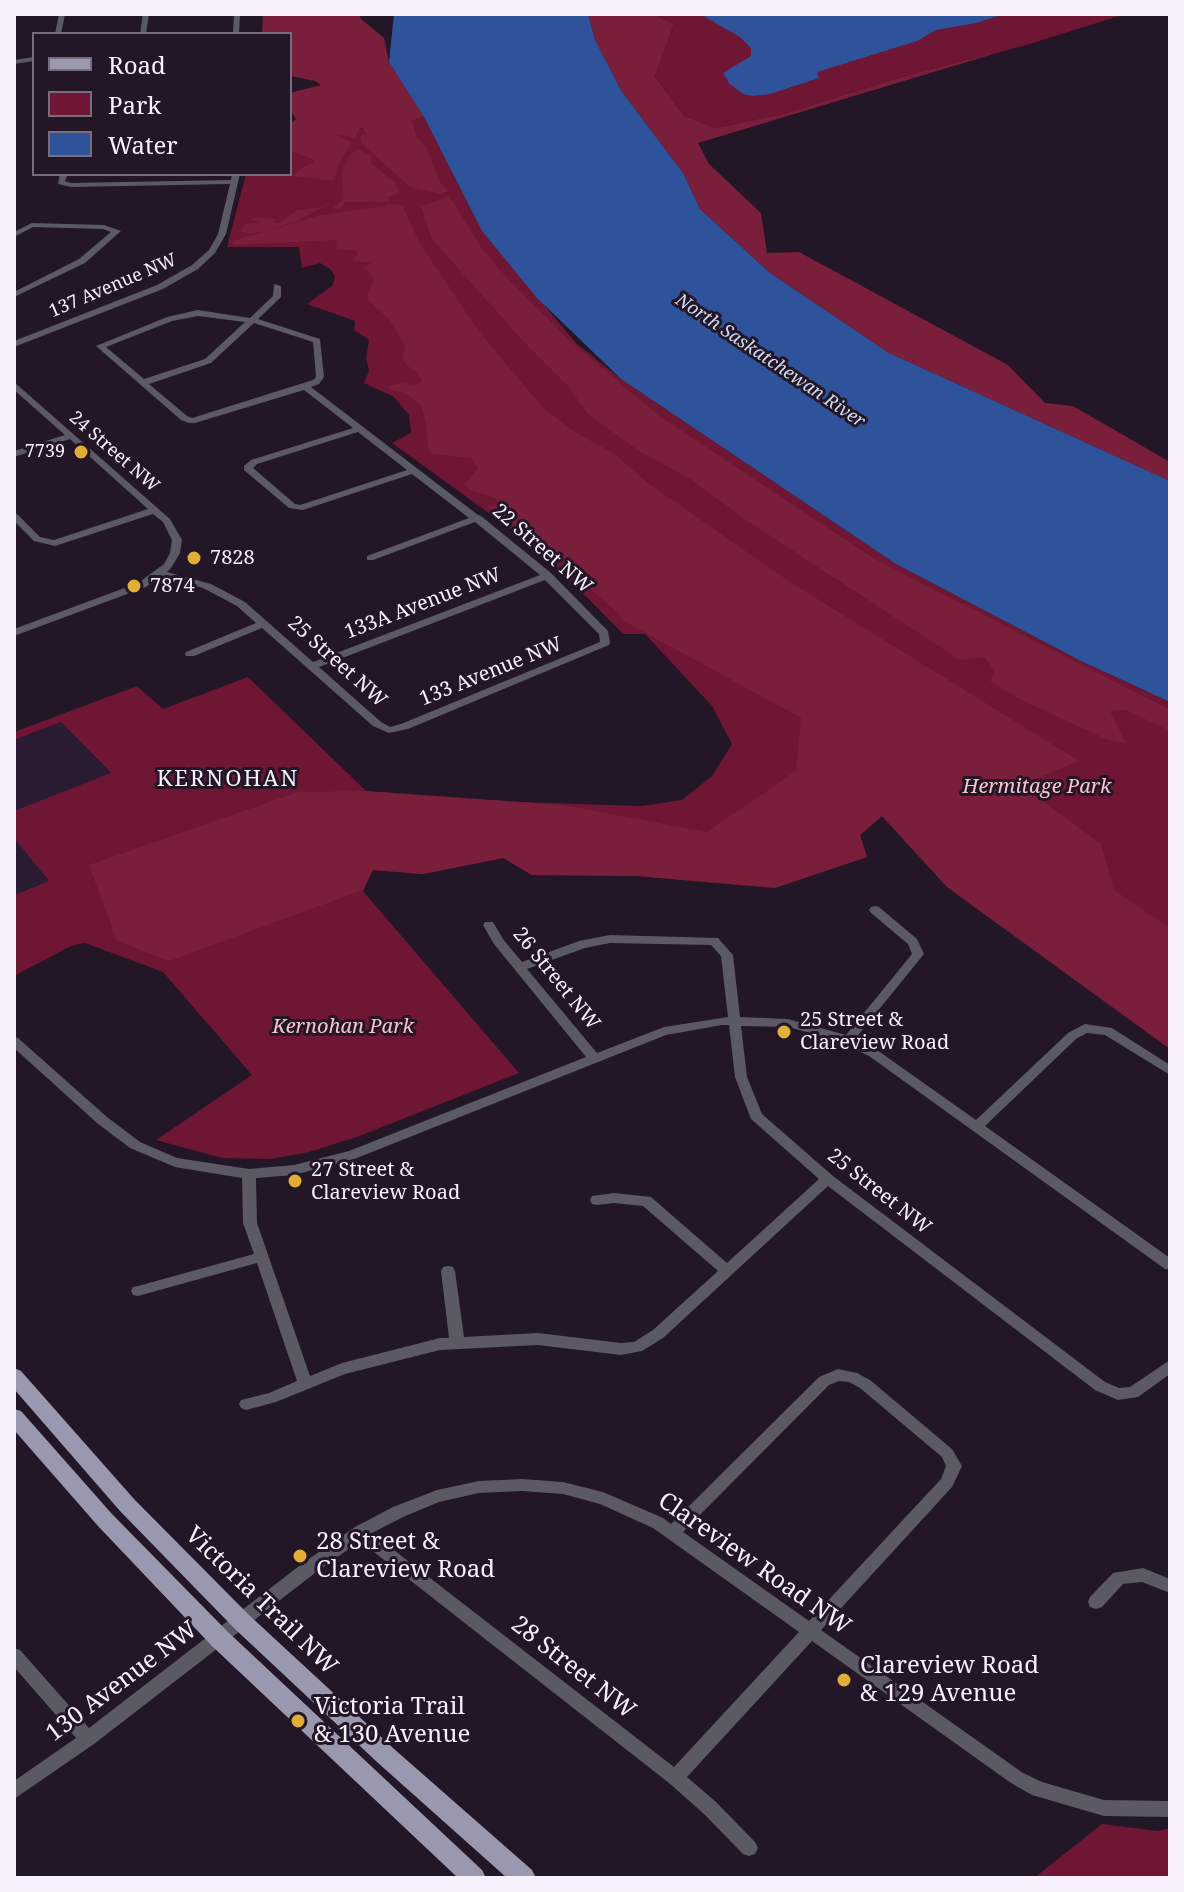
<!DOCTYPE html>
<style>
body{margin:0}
#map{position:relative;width:1184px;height:1892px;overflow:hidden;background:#221627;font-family:"Noto Serif",serif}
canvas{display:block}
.frame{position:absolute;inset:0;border:16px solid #f8f0fd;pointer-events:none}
.legend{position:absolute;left:32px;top:32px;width:260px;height:144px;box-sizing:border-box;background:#221627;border:2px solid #786d7d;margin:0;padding:10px 14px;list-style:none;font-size:24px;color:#f8f0fd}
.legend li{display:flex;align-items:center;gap:16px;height:40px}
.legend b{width:40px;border:2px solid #786d7d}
</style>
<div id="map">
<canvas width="1184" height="1892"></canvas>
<div class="frame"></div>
<ul class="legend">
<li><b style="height:10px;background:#9a98ae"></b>Road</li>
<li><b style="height:22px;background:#6e1633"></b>Park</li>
<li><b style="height:22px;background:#2f539b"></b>Water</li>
</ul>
</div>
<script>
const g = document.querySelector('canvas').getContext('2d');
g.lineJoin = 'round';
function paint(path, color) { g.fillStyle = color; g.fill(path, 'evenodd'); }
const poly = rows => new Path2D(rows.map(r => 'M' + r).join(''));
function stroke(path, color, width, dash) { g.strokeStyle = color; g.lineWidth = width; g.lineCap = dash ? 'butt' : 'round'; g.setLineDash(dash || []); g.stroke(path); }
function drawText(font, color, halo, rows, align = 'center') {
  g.font = font + ' "Noto Serif",serif'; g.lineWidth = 6; g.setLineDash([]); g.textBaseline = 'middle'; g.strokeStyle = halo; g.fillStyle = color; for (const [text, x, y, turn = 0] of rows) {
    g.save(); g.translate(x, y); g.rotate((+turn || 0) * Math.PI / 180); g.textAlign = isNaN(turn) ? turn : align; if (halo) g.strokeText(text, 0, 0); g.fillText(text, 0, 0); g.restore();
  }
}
const built = poly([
 [61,722,111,774,14,811,14,740],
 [14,838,49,881,14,895]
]);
const green = poly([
 [653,14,1126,14,1023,46,908,75,786,113,716,128,684,116,655,77,674,24],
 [424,117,482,231,577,344,621,379,896,564,1081,661,1170,702,1170,1049,947,887,882,816,860,835,867,857,775,888,637,876,532,875,503,858,423,874,373,870,363,891,519,1073,357,1137,309,1152,271,1159,222,1158,156,1140,252,1075,163,972,85,943,71,946,14,976,14,895,49,881,14,838,14,811,111,773,61,722,14,740,14,732,137,686,163,709,248,677,366,791,487,801,641,806,682,800,712,776,732,744,712,706,645,634,623,634,563,573,526,540,392,443,411,433,409,415,394,397,364,383,369,371,366,358,369,340,354,330,355,321,307,304,333,285,335,276,330,269,320,263,302,268,299,247,227,247,246,174,290,174,290,142],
 [1102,1824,1158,1831,1170,1828,1170,1878,1034,1878]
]);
const forest = poly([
 [263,14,361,14,360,18,384,38,389,62,424,117,412,120,417,138,427,148,440,182,448,191,441,194,410,187,361,143,360,136,366,134,363,128,359,129,355,138,335,134,352,142,339,163,334,181,293,176,304,166,315,163,311,158,290,151,290,124,296,119,290,110,290,93,321,85,315,81,290,76,290,34,262,34],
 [588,14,653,14,674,24,655,77,684,116,716,128,786,113,908,75,1010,49,698,143,709,164,761,213,767,253,799,252,1008,365,1045,403,1073,406,1170,462,1170,481,889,353,770,273,700,209,683,173,622,92,595,40],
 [361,150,372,157,371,163,394,182,400,194,388,197,390,202,346,202,340,208,332,209,344,199,341,173,351,153],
 [449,196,483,250,507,278,570,341,658,415,873,558,1170,710,1170,731,1126,710,1110,711,1126,743,1106,739,1017,698,990,681,995,672,985,657,960,660,746,520,692,480,639,451,588,414,567,385,524,342,432,239,421,207],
 [334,201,297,221,266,231,248,234,240,232,245,224,263,222,250,220,253,217,275,219,275,223,279,223,297,210,321,207],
 [396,204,403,207,419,242,480,333,546,411,578,434,613,453,648,483,790,582,1079,761,1021,785,1101,844,1114,890,1170,928,1170,1049,947,887,882,816,860,835,867,857,775,888,637,876,532,875,503,858,423,874,373,870,363,890,169,961,117,941,89,865,298,792,366,791,563,805,707,832,796,771,801,718,624,621,614,609,581,582,567,564,487,507,498,503,495,498,470,490,465,484,478,468,471,458,433,454,428,448,426,423,421,405,406,393,389,389,388,386,402,383,415,385,422,382,417,372,406,365,402,357,406,347,388,318,368,300,368,292,374,280,368,271,362,269,371,263,352,261,358,254,356,250,337,250,336,240,232,245,236,240,317,216]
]);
const water = poly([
 [394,14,588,14,595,40,622,92,683,173,700,209,770,273,889,353,1170,481,1170,702,1081,661,896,564,621,379,537,298,482,231,424,117,389,62],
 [700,14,1004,14,976,23,936,30,917,41,817,72,819,78,770,94,753,96,743,94,729,83,723,73,751,56,751,48,740,37]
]);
const minor = poly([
 [59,14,65,14,61,34,55,34,59,14],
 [143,14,149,14,146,34,140,34,143,14],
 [234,14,240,14,239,34,233,34,234,14],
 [34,57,34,61,14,64,14,60,34,57],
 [60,174,68,174,65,181,71,183,231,180,232,174,240,174,226,234,215,253,198,269,163,289,14,347,14,341,157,285,192,265,209,250,218,234,230,184,71,187,58,184,60,174],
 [32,223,104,225,121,231,85,263,14,297,14,292,79,259,111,232,103,229,33,227,14,237,14,232,32,223],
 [274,284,281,286,281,297,258,319,320,339,324,377,319,384,311,387,478,515,481,516,551,573,608,631,610,643,609,645,408,729,389,733,373,726,262,628,194,656,186,656,185,654,186,652,256,623,237,606,203,588,161,576,146,587,14,636,14,629,138,583,164,564,170,553,172,540,163,522,153,514,55,546,34,541,14,521,14,513,17,514,40,537,54,540,148,509,70,439,14,457,14,451,65,435,14,390,14,382,170,519,182,540,180,553,171,568,167,572,211,584,245,602,313,662,540,575,475,522,373,560,367,560,367,556,469,518,412,474,303,510,289,508,244,470,244,466,251,460,353,428,304,390,195,423,189,423,181,420,96,346,167,317,198,310,250,318,273,296,274,284],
 [198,316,245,322,205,359,144,379,106,347,172,321,198,316],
 [254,323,313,342,316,377,313,380,192,418,187,416,149,384,211,363,254,323],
 [358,432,407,470,300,505,295,504,253,468,257,464,358,432],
 [545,580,599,634,600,642,401,724,390,727,381,722,319,667,545,580],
 [875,906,879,907,917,939,924,954,855,1039,877,1050,976,1120,1068,1033,1085,1024,1112,1028,1170,1065,1170,1075,1105,1035,1087,1033,1076,1039,985,1126,1170,1258,1170,1270,1165,1269,869,1056,836,1040,788,1027,741,1026,747,1077,762,1114,833,1176,1105,1382,1119,1388,1130,1387,1170,1360,1170,1374,1138,1397,1118,1400,1095,1390,828,1186,663,1338,642,1351,621,1355,538,1345,440,1350,345,1374,276,1402,246,1410,241,1408,239,1404,241,1400,269,1393,297,1381,257,1263,138,1296,133,1295,131,1291,133,1287,138,1286,254,1254,243,1223,242,1178,175,1167,130,1148,97,1123,14,1048,14,1037,18,1038,107,1117,140,1142,177,1158,249,1169,294,1165,349,1151,586,1057,494,944,483,925,485,922,493,922,503,939,522,962,579,941,610,935,718,938,733,955,740,1017,788,1019,846,1035,912,954,908,944,871,913,869,910,871,907,875,906],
 [610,943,711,945,721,956,728,1017,664,1027,597,1053,527,969,585,948,610,943],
 [722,1025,729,1025,735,1077,751,1119,819,1179,727,1263,651,1197,614,1193,592,1196,590,1200,592,1204,597,1205,614,1203,643,1206,718,1271,653,1330,634,1342,621,1343,538,1333,464,1337,455,1271,453,1267,448,1266,443,1267,441,1271,449,1338,440,1338,342,1363,310,1376,257,1223,256,1178,294,1175,357,1158,666,1035,722,1025],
 [838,1369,857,1373,870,1380,952,1449,962,1466,952,1487,821,1630,1023,1773,1042,1782,1104,1800,1170,1801,1170,1817,1104,1816,1032,1795,1011,1783,812,1641,687,1777,716,1802,755,1842,758,1848,755,1854,749,1856,743,1854,704,1814,669,1783,360,1541,315,1573,94,1744,14,1799,14,1781,76,1738,14,1667,14,1648,20,1650,89,1728,303,1563,355,1527,393,1507,437,1490,479,1481,522,1479,563,1482,603,1492,663,1518,671,1524,819,1377,838,1369],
 [839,1381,849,1382,860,1388,942,1457,946,1466,941,1479,809,1621,683,1532,829,1385,839,1381],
 [522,1491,563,1494,600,1504,653,1528,799,1632,674,1767,372,1533,403,1517,439,1502,479,1493,522,1491],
 [1143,1568,1170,1579,1170,1593,1142,1582,1123,1584,1102,1607,1096,1609,1090,1607,1088,1602,1090,1597,1113,1573,1143,1568]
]);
const major = poly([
 [14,1368,21,1371,134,1499,249,1615,393,1748,532,1870,536,1878,507,1878,377,1762,235,1629,120,1511,14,1389,14,1368],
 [14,1409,21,1411,112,1514,228,1632,482,1870,486,1878,458,1878,212,1646,98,1526,14,1430,14,1409]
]);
const markers = [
 [81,452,8,"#e3ae35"],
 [194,558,8,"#e3ae35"],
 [134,586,8,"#e3ae35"],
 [784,1032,8,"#e3ae35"],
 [295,1181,8,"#e3ae35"],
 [300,1556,8,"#e3ae35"],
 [844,1680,8,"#e3ae35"],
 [298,1721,8,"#e3ae35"]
];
const farStreetnames = [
 ["137 Avenue NW",113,286,-23],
 ["24 Street NW",114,452,41]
];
const farWaternames = [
 ["North Saskatchewan River",770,361,34]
];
const farPoinames = [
 ["7739",65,452]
];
const streetNames = [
 ["22 Street NW",542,549,41],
 ["133A Avenue NW",423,604,-21],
 ["25 Street NW",337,662,42],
 ["133 Avenue NW",491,672,-22],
 ["26 Street NW",556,979,51],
 ["25 Street NW",879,1192,38]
];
const poiNames = [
 ["7828",210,558],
 ["7874",150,586],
 ["25 Street &",800,1020],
 ["Clareview Road",800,1043],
 ["27 Street &",311,1170],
 ["Clareview Road",311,1193]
];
const parkNames = [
 ["Hermitage Park",1037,787],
 ["Kernohan Park",343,1027]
];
const neighbourhoodNames = [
 ["KERNOHAN",228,780]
];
const nearPoinames = [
 ["28 Street &",316,1542],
 ["Clareview Road",316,1570],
 ["Clareview Road",860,1666],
 ["& 129 Avenue",860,1694],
 ["Victoria Trail",314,1707],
 ["& 130 Avenue",314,1735]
];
const nearStreetnames = [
 ["Clareview Road NW",754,1564,35],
 ["Victoria Trail NW",261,1601,44],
 ["28 Street NW",573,1668,38],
 ["130 Avenue NW",122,1682,-37]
];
paint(built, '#2b1b32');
paint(green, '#6e1633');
paint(forest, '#791f3b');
paint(water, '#2f539b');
paint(minor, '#5a5964');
paint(major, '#9a98ae');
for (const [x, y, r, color] of markers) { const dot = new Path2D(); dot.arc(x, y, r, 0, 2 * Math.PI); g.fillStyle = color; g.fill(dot); stroke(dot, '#221627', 3); }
drawText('18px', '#f8f0fd', '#221627', farStreetnames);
drawText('italic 18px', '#d0dbf0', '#221627', farWaternames);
drawText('18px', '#f8f0fd', '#221627', farPoinames, 'right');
drawText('20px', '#f8f0fd', '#221627', streetNames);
drawText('20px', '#f8f0fd', '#221627', poiNames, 'left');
drawText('italic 20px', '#f9c3cd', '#221627', parkNames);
g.letterSpacing = '2px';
drawText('22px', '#f8f0fd', '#221627', neighbourhoodNames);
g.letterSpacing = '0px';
drawText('24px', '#f8f0fd', '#221627', nearPoinames, 'left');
drawText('24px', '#f8f0fd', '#221627', nearStreetnames);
</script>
